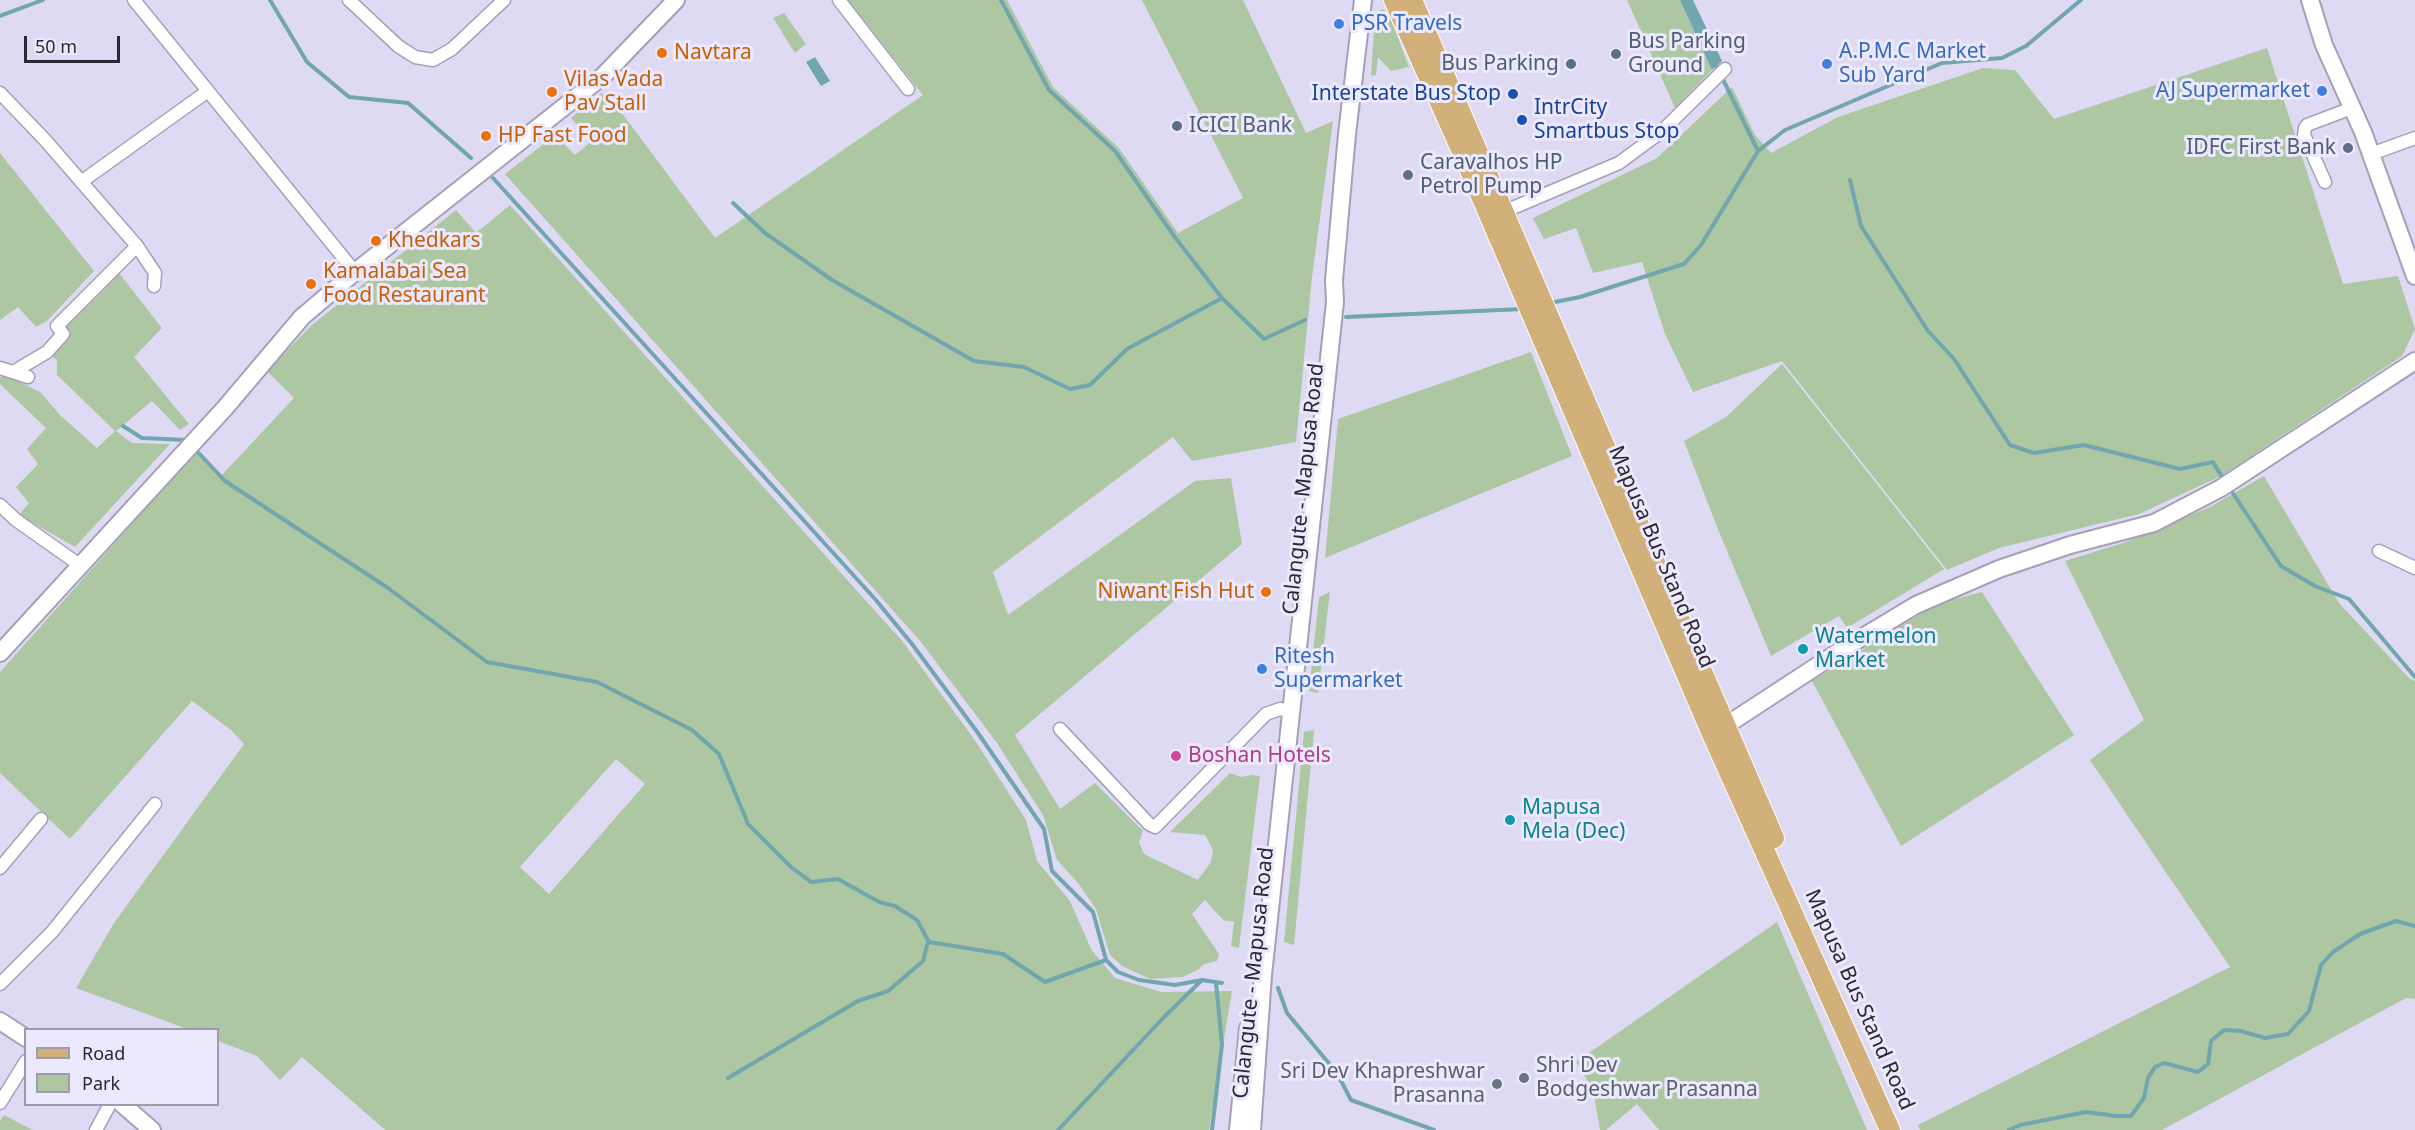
<!DOCTYPE html>
<style>
body{margin:0}
#map{position:relative;width:2415px;height:1130px;overflow:hidden;background:#dfdaf4;font-family:"Noto Sans",sans-serif}
canvas{display:block}
.legend{position:absolute;left:24px;top:1028px;width:195px;height:78px;box-sizing:border-box;background:#ece8fd;border:2px solid #9e9bac;margin:0;padding:8px 10px;list-style:none;font-size:18px;color:#2a2832}
.legend li{display:flex;align-items:center;gap:12px;height:30px}
.legend b{width:30px;border:2px solid #9e9bac}
.scale{position:absolute;left:24px;top:36px;width:96px;height:27px;box-sizing:border-box;border:3px solid #2a2832;border-top:0;padding-left:8px;font-size:18px;line-height:21px;white-space:nowrap;color:#2a2832;-webkit-text-stroke:4px #ece8fd;paint-order:stroke}
</style>
<div id="map">
<canvas width="2415" height="1130"></canvas>
<ul class="legend">
<li><b style="height:8px;background:#d2b07a"></b>Road</li>
<li><b style="height:16px;background:#adc7a3"></b>Park</li>
</ul>
<div class="scale">50 m</div>
</div>
<script>
const g = document.querySelector('canvas').getContext('2d');
g.lineJoin = 'round';
function paint(path, color) { g.fillStyle = color; g.fill(path, 'evenodd'); }
const poly = rows => new Path2D(rows.map(r => 'M' + r).join(''));
function stroke(path, color, width, dash) { g.strokeStyle = color; g.lineWidth = width; g.lineCap = dash ? 'butt' : 'round'; g.setLineDash(dash || []); g.stroke(path); }
function drawText(font, color, halo, rows, align = 'center') {
  g.font = font + ' "Noto Sans",sans-serif'; g.lineWidth = 6; g.setLineDash([]); g.textBaseline = 'middle'; g.strokeStyle = halo; g.fillStyle = color; for (const [text, x, y, turn = 0] of rows) {
    g.save(); g.translate(x, y); g.rotate((+turn || 0) * Math.PI / 180); g.textAlign = isNaN(turn) ? turn : align; if (halo) g.strokeText(text, 0, 0); g.fillText(text, 0, 0); g.restore();
  }
}
const green = poly([
 [848,0,1007,0,1053,87,1119,148,1178,233,1243,198,1142,0,1243,0,1306,133,1333,121,1312,277,1296,442,1192,461,1173,437,993,572,1008,615,1195,481,1231,478,1242,544,1015,735,1060,809,1095,783,1143,831,1139,842,1144,854,1198,880,1211,862,1213,850,1205,835,1170,832,1230,773,1241,777,1252,775,1260,776,1239,948,1231,946,1234,922,1223,920,1205,900,1192,914,1219,954,1217,961,1204,964,1199,969,1183,977,1150,979,1122,966,1110,955,1096,909,1078,883,1057,860,1043,815,997,743,921,642,505,174,555,135,575,155,592,141,571,118,601,93,624,116,715,238,923,95],
 [1627,0,1680,0,1712,70,1675,108],
 [1382,9,1389,14,1409,67,1391,71,1378,57,1376,75,1371,76,1375,14],
 [784,13,806,44,795,53,773,18],
 [2267,48,2343,284,2398,276,2415,329,2402,356,2223,475,2139,514,1999,548,1947,570,1782,361,1693,392,1665,334,1642,262,1593,273,1576,228,1544,239,1533,218,1657,158,1732,87,1755,135,1771,153,1838,117,1983,68,2015,70,2054,119],
 [0,153,94,271,48,320,36,327,18,307,0,320],
 [510,205,903,642,974,739,1026,820,1037,861,1070,901,1091,949,1115,978,1161,992,1232,991,1209,1130,385,1130,302,1057,280,1080,257,1056,218,1041,218,1030,187,1029,76,988,114,923,244,744,231,730,192,701,70,839,0,773,0,672,196,452,221,476,294,398,267,371,312,325,456,210,476,233],
 [616,759,645,784,549,894,520,867],
 [119,273,162,328,134,357,189,424,180,430,152,401,116,431,132,443,170,444,75,547,19,515,29,503,16,487,38,464,27,449,46,428,0,384,0,377,7,376,40,392,60,415,97,448,115,431,57,375,57,360,50,355,70,333,64,327,99,295],
 [1531,352,1572,456,1325,558,1338,419],
 [1782,364,1944,569,1847,628,1839,616,1771,656,1717,527,1684,441,1726,417],
 [2264,476,2339,603,2409,678,2415,681,2415,999,2406,998,2162,1130,1920,1130,1918,1125,2230,967,2090,760,2144,720,2065,561,2123,543,2210,507],
 [1330,592,1318,693,1309,691,1319,597],
 [1982,592,2074,735,1901,846,1812,681,1936,604],
 [1314,730,1294,945,1284,942,1304,732],
 [1777,922,1867,1130,1659,1130,1637,1104,1606,1130,1600,1130,1593,1090,1576,1062],
 [4,1115,33,1130,0,1130,0,1121]
]);
const water = poly([
 [1680,0,1693,0,1722,61,1712,70],
 [815,57,830,81,821,86,806,62]
]);
const stream = poly([
 [270,0,307,62,349,97,408,103,471,158],
 [1001,0,1049,90,1115,151,1174,236,1222,298,1264,339,1305,320],
 [0,16,43,0],
 [1715,63,1758,151],
 [493,178,875,599,912,644,978,733,1044,829,1052,871,1093,912,1106,960,1118,972,1139,980,1175,985,1202,980,1222,983],
 [1850,180,1861,226,1928,331,1954,359,2010,445,2034,453,2084,445,2180,469,2213,462,2224,480],
 [733,203,765,233,832,280,974,361,1024,367,1070,389,1090,385,1127,349,1222,298],
 [1550,303,1580,297,1684,264,1701,245,1758,151,1785,130,1942,63,2002,58,2026,46,2081,0],
 [1346,317,1522,309],
 [123,426,142,438,187,440],
 [194,448,225,481,388,588,487,662,597,682,692,730,719,754,748,824,791,867,811,882,838,879,879,902,895,906,917,920,929,942,1003,954,1045,982,1106,960],
 [2230,489,2281,566,2315,586,2349,599,2415,677],
 [1278,988,1287,1013,1337,1073,1351,1100,1434,1130],
 [728,1078,858,1001,888,991,923,961,928,942],
 [1058,1130,1165,1016,1201,981],
 [1212,1130,1222,1044,1216,983],
 [2009,1130,2020,1125,2086,1112,2116,1116,2131,1116,2144,1098,2148,1078,2155,1067,2164,1063,2198,1072,2208,1064,2211,1041,2224,1030,2241,1031,2265,1038,2288,1034,2309,1011,2321,965,2333,952,2360,934,2396,921,2415,926]
]);
const street = poly([
 [134,0,355,272],
 [349,0,398,46,415,57,433,60,452,49,504,0],
 [839,0,908,89],
 [0,93,46,141,137,246,155,273,154,286],
 [2371,154,2415,138],
 [81,182,208,91],
 [2325,182,2304,135,2305,128,2307,125,2352,108],
 [1503,212,1619,163,1661,132,1725,69],
 [0,368,28,377],
 [15,371,47,352,63,334,57,326,137,246],
 [0,505,16,520,81,566],
 [2379,551,2415,568],
 [1060,729,1149,824,1155,827,1266,714,1280,709,1291,711],
 [0,868,41,819],
 [0,984,52,932,155,804],
 [0,1103,26,1061],
 [96,1130,110,1104]
]);
const secondary = poly([
 [2310,0,2324,45,2363,132,2415,276],
 [0,653,225,408,302,317,355,272,603,76,676,0],
 [1716,732,1846,647,1916,605,1999,569,2070,545,2154,523,2221,488,2415,361],
 [0,1021,26,1038],
 [122,1104,152,1130],
 [1238,1130,1248,1028],
 [1252,1130,1263,975,1335,302,1334,280,1347,134,1363,0]
]);
const primary = poly([
 [1394,0,1460,147,1712,734,1890,1130],
 [1412,0,1774,838]
]);
const markers = [
 [1339,24,6,"#3f7fe0"],
 [662,53,6,"#e8710a"],
 [1616,54,6,"#5c6f8a"],
 [1571,64,6,"#5c6f8a"],
 [1827,64,6,"#3f7fe0"],
 [2322,91,6,"#3f7fe0"],
 [552,92,6,"#e8710a"],
 [1513,94,6,"#1a4fb4"],
 [1522,120,6,"#1a4fb4"],
 [1177,126,6,"#5c6f8a"],
 [486,136,6,"#e8710a"],
 [2348,148,6,"#5c6f8a"],
 [1408,175,6,"#5c6f8a"],
 [376,241,6,"#e8710a"],
 [311,284,6,"#e8710a"],
 [1266,592,6,"#e8710a"],
 [1803,649,6,"#0f9aa8"],
 [1262,669,6,"#3f7fe0"],
 [1176,756,6,"#d1479c"],
 [1510,820,6,"#0f9aa8"],
 [1524,1078,6,"#6b7280"],
 [1497,1084,6,"#6b7280"]
];
const shopNames = [
 ["PSR Travels",1351,24],
 ["A.P.M.C Market",1839,52],
 ["Sub Yard",1839,76],
 ["AJ Supermarket",2310,91,"right"],
 ["Ritesh",1274,657],
 ["Supermarket",1274,681]
];
const serviceNames = [
 ["Bus Parking",1628,42],
 ["Ground",1628,66],
 ["Bus Parking",1559,64,"right"],
 ["ICICI Bank",1189,126],
 ["IDFC First Bank",2336,148,"right"],
 ["Caravalhos HP",1420,163],
 ["Petrol Pump",1420,187]
];
const foodNames = [
 ["Navtara",674,53],
 ["Vilas Vada",564,80],
 ["Pav Stall",564,104],
 ["HP Fast Food",498,136],
 ["Khedkars",388,241],
 ["Kamalabai Sea",323,272],
 ["Food Restaurant",323,296],
 ["Niwant Fish Hut",1254,592,"right"]
];
const transitNames = [
 ["Interstate Bus Stop",1501,94],
 ["IntrCity",1534,108,"left"],
 ["Smartbus Stop",1534,132,"left"]
];
const streetNames = [
 ["Calangute - Mapusa Road",1304,489,-84],
 ["Mapusa Bus Stand Road",1661,557,67],
 ["Calangute - Mapusa Road",1254,973,-84],
 ["Mapusa Bus Stand Road",1859,1000,66]
];
const cultureNames = [
 ["Watermelon",1815,637],
 ["Market",1815,661],
 ["Mapusa",1522,808],
 ["Mela (Dec)",1522,832]
];
const hotelNames = [
 ["Boshan Hotels",1188,756]
];
const worshipNames = [
 ["Shri Dev",1536,1066],
 ["Bodgeshwar Prasanna",1536,1090],
 ["Sri Dev Khapreshwar",1485,1072,"right"],
 ["Prasanna",1485,1096,"right"]
];
paint(green, '#adc7a3');
paint(water, '#71a6ae');
stroke(stream, '#71a6ae', 4);
stroke(street, '#a4a0b8', 15);
stroke(secondary, '#a4a0b8', 20);
stroke(primary, '#fff', 22);
stroke(street, '#fff', 12);
stroke(secondary, '#fff', 16);
stroke(primary, '#d2b07a', 20);
for (const [x, y, r, color] of markers) { const dot = new Path2D(); dot.arc(x, y, r, 0, 2 * Math.PI); g.fillStyle = color; g.fill(dot); stroke(dot, '#ece8fd', 2); }
drawText('21px', '#366cbe', '#ece8fd', shopNames, 'left');
drawText('21px', '#4e5e75', '#ece8fd', serviceNames, 'left');
drawText('21px', '#c56008', '#ece8fd', foodNames, 'left');
drawText('21px', '#164399', '#ece8fd', transitNames, 'right');
drawText('21px', '#2a2832', '#ece8fd', streetNames);
drawText('21px', '#0d838f', '#ece8fd', cultureNames, 'left');
drawText('21px', '#b23c85', '#ece8fd', hotelNames, 'left');
drawText('21px', '#5b616d', '#ece8fd', worshipNames, 'left');
</script>
